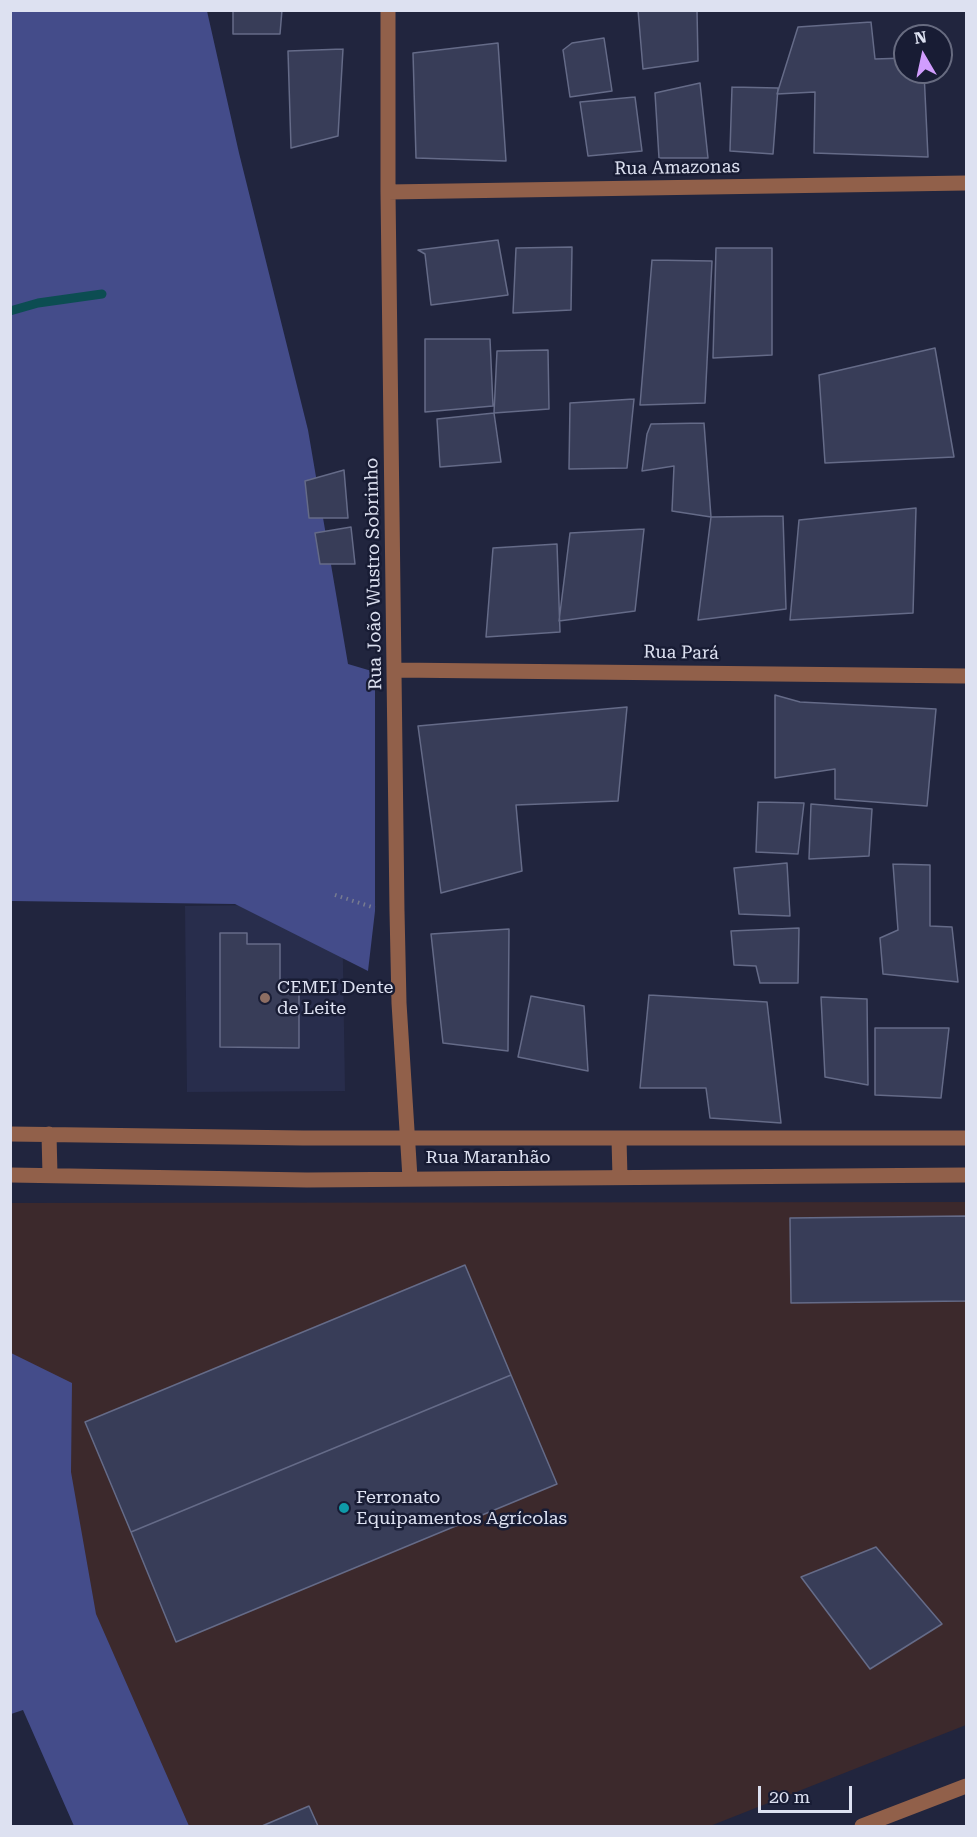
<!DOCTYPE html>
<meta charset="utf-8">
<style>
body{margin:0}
#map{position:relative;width:977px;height:1837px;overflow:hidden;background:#21253e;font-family:"Roboto Serif",serif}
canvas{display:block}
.frame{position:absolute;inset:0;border:12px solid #dde1f1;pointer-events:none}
.north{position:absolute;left:893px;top:24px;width:60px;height:60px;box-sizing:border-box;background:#181c34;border:2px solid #676b80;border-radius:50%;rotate:351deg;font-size:16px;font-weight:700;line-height:24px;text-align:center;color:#dde1f1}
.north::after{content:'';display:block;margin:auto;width:21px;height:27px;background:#d19dfe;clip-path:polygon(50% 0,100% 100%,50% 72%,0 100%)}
.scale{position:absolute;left:758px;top:1786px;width:94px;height:27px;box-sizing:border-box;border:3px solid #dde1f1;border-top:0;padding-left:8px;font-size:18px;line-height:21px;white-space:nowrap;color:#dde1f1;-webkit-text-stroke:4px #181c34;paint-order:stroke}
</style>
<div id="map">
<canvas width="977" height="1837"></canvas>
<div class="frame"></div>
<div class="north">N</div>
<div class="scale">20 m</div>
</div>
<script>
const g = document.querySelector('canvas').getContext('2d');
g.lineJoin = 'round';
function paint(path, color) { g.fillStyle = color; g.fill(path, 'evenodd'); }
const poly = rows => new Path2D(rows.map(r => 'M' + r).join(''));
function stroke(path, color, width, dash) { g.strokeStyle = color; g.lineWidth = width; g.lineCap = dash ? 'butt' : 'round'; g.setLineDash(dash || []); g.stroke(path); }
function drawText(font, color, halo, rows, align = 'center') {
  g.font = font + ' "Roboto Serif",serif'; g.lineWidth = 5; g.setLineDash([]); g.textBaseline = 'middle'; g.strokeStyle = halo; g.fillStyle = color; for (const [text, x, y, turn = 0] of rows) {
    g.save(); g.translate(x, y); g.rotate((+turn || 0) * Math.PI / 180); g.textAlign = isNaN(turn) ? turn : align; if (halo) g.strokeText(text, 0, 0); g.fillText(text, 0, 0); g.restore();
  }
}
const commercial = poly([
 [966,1202,966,1725,710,1826,174,1826,11,1493,11,1203]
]);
const built = poly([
 [342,904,345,1091,187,1092,185,906]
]);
const forest = poly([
 [11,11,207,11,239,153,308,430,348,664,375,672,375,911,368,971,235,904,11,901],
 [11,1353,72,1383,71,1472,96,1614,189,1826,74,1826,23,1710,11,1714]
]);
const stream = poly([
 [10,311,38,303,102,294]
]);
const building = poly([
 [233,10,282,10,280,34,233,34,233,10],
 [638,10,697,10,698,61,643,69,638,10],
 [871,22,875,59,905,58,905,72,924,72,928,157,814,153,815,92,777,94,798,27,871,22],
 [604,38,612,91,570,97,563,50,572,43,604,38],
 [498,43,506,161,416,158,413,53,498,43],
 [343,49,338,136,291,148,288,51,343,49],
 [700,83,708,158,659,158,655,93,700,83],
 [732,87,778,88,773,154,730,151,732,87],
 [635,97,642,151,588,156,580,102,635,97],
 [498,240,508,295,431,305,425,254,418,250,498,240],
 [572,247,571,310,513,313,516,248,572,247],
 [716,248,772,248,772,355,713,358,716,248],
 [652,260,712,261,705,403,640,405,652,260],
 [425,339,490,339,493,406,425,412,425,339],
 [935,348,954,457,825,463,819,375,935,348],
 [548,350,549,409,494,413,497,351,548,350],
 [634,399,627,468,569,469,570,403,634,399],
 [494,413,501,462,440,467,437,419,494,413],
 [704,423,711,517,672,511,674,466,642,471,647,434,651,424,704,423],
 [344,470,348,518,309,518,305,481,344,470],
 [916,508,913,613,790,620,799,520,916,508],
 [783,516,786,609,698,620,711,517,783,516],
 [351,527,355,564,320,564,315,533,351,527],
 [644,529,635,611,559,621,570,533,644,529],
 [557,544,560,632,486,637,493,548,557,544],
 [775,695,800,702,936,709,927,806,835,799,835,769,775,778,775,695],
 [627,707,618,801,516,805,522,871,441,893,418,726,627,707],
 [758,802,804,803,798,854,756,852,758,802],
 [811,804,872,809,869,856,809,859,811,804],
 [787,863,790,916,739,914,734,868,787,863],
 [893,864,930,865,930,926,952,927,958,982,883,974,880,938,898,930,893,864],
 [799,928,798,983,760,983,756,966,734,965,731,931,799,928],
 [509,929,508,1051,443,1043,431,934,509,929],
 [220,933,247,933,247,944,280,944,280,983,299,984,299,1048,220,1047,220,933],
 [649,995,767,1002,781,1123,710,1118,706,1088,640,1088,649,995],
 [531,996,584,1006,588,1071,518,1057,531,996],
 [821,997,867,999,868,1085,825,1077,821,997],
 [875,1028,949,1028,941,1098,875,1095,875,1028],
 [966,1216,966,1301,791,1303,790,1218,966,1216],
 [465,1265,511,1375,131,1532,85,1422,465,1265],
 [511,1375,557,1484,176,1642,131,1532,511,1375],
 [876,1547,942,1624,870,1669,801,1577,876,1547],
 [309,1806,318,1826,262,1826,309,1806]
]);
const path = poly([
 [335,895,375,908]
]);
const minor = poly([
 [388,10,388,192,397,911,399,1003,410,1178],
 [388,192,966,183],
 [395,670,966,676],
 [10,1134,303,1138,966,1138],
 [49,1134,50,1175],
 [619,1139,620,1177],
 [10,1175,307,1180,966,1175],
 [862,1826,966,1786]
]);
const markers = [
 [265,998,6,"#8d6e63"],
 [344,1508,6,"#0f9aa8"]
];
const streetNames = [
 ["Rua Amazonas",677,168,-1],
 ["Rua João Wustro Sobrinho",374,574,-91],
 ["Rua Pará",681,653,1],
 ["Rua Maranhão",488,1158]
];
const poiNames = [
 ["CEMEI Dente",277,988],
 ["de Leite",277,1009],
 ["Ferronato",356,1498],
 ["Equipamentos Agrícolas",356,1519]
];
paint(commercial, '#3c292c');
paint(built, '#282d4c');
paint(forest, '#444c8a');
stroke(stream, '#0c4d52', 9);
paint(building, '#383d58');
stroke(building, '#656b88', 1.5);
stroke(path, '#777b90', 4, [1.5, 4.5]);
stroke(minor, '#91604a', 15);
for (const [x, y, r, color] of markers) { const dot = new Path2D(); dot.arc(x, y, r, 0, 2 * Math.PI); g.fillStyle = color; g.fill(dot); stroke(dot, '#181c34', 2); }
drawText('18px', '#dde1f1', '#181c34', streetNames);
drawText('18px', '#dde1f1', '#181c34', poiNames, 'left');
</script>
